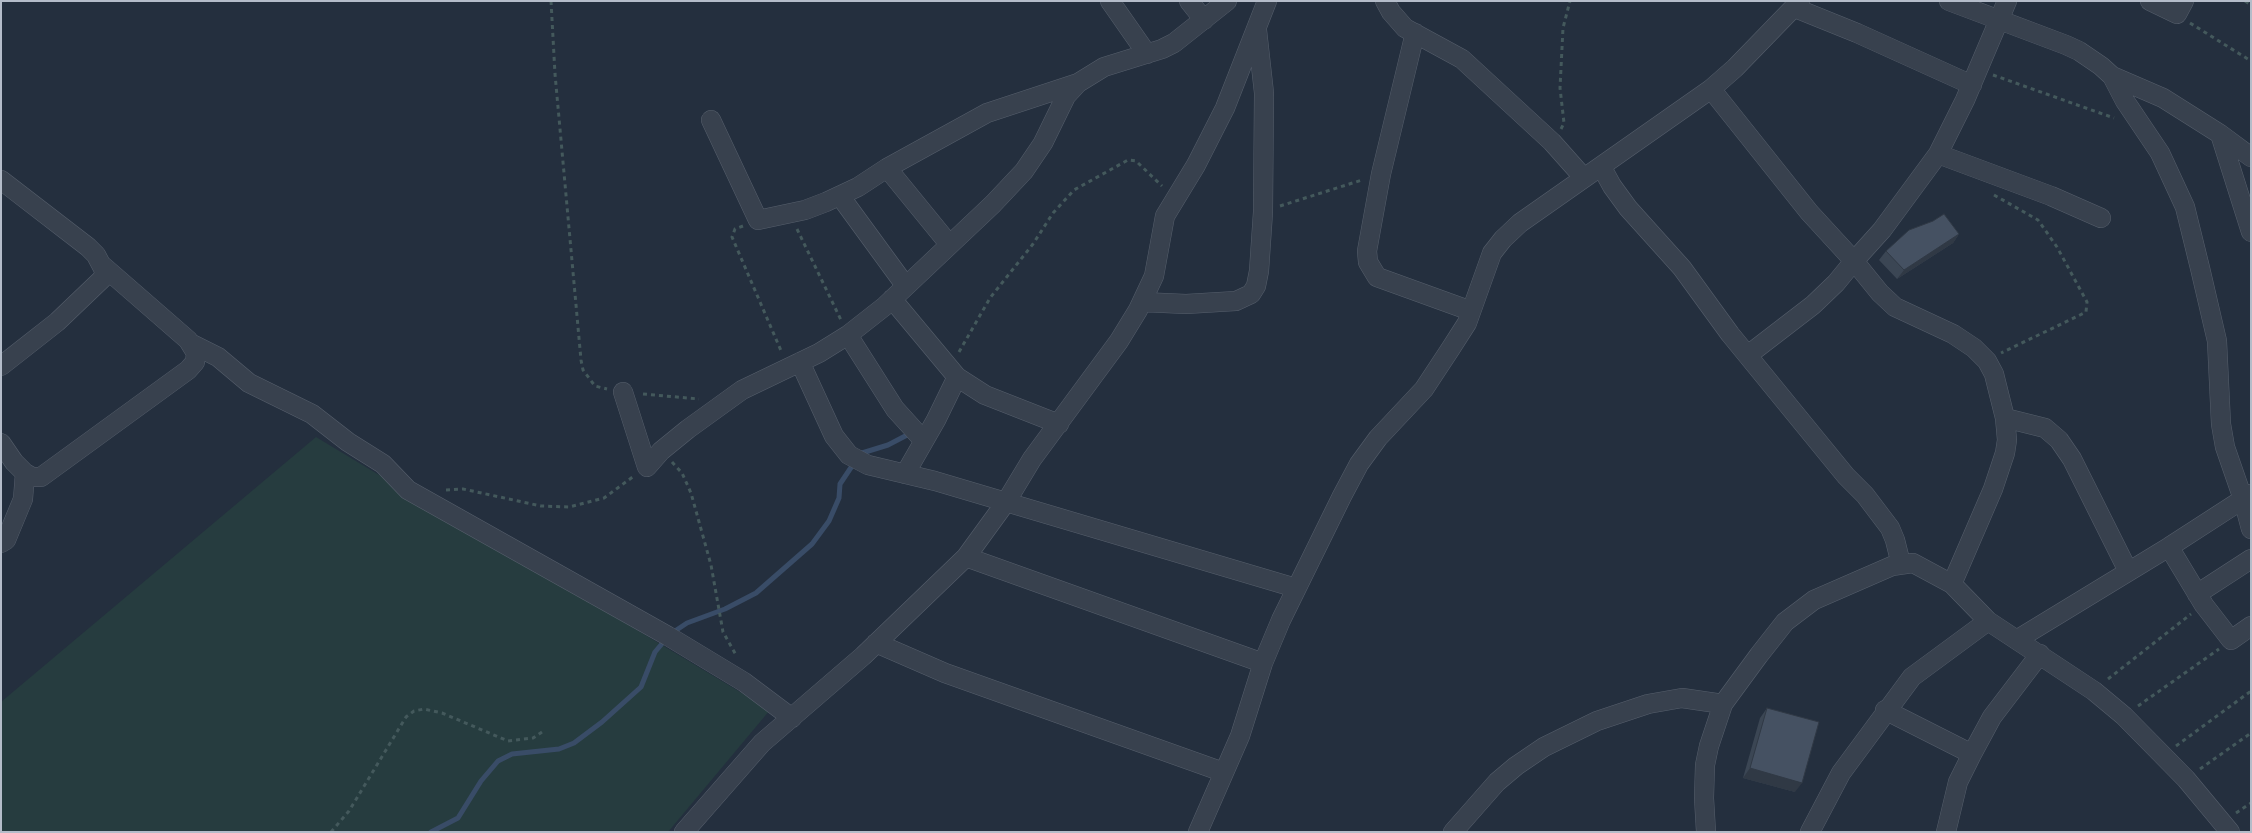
<!DOCTYPE html>
<style>
body{margin:0}
#map{position:relative;width:2252px;height:833px;overflow:hidden;background:#242f3e;font-family:Helvetica,sans-serif}
canvas{display:block}
.frame{position:absolute;inset:0;border:2px solid #b4bcc9;pointer-events:none}
</style>
<div id="map">
<canvas width="2252" height="833"></canvas>
<div class="frame"></div>
</div>
<script>
const g = document.querySelector('canvas').getContext('2d');
g.lineJoin = 'round';
function paint(path, color) { g.fillStyle = color; g.fill(path, 'evenodd'); }
const poly = rows => new Path2D(rows.map(r => 'M' + r).join(''));
function stroke(path, color, width, dash) { g.strokeStyle = color; g.lineWidth = width; g.lineCap = dash ? 'butt' : 'round'; g.setLineDash(dash || []); g.stroke(path); }
const green = poly([
 [316,437,770,710,668,832,1,832,1,702]
]);
const stream = poly([
 [860,457,862,453,888,445,911,433],
 [672,633,687,623,725,609,756,593,812,544,829,521,839,498,840,484,854,463],
 [431,832,458,818,481,781,498,761,512,754,559,749,574,743,602,722,641,687,655,652,666,639]
]);
const path = poly([
 [551,1,555,74,581,360,583,370,595,386,607,389],
 [2245,1,2251,5],
 [2190,23,2251,61],
 [1993,75,2114,118],
 [1561,129,1564,123,1560,88,1563,28,1570,1],
 [1994,195,2038,220,2057,247,2087,302,2086,312,2080,315,2001,353],
 [1280,206,1362,180],
 [743,226,735,229,732,237,782,353],
 [797,229,841,320],
 [959,352,990,298,1033,244,1053,213,1074,190,1128,160,1136,161,1162,186],
 [643,394,699,399],
 [672,462,682,473,691,493,711,565,723,632,736,655],
 [446,490,463,489,541,506,569,507,604,498,634,476],
 [2108,679,2191,614],
 [2138,706,2219,649],
 [2176,746,2251,691],
 [2200,769,2251,733],
 [2236,813,2251,803],
 [331,832,349,811,406,717,414,711,424,709,442,713,508,741,533,738,542,732]
]);
const minor = poly([
 [1110,1,1147,54],
 [1189,1,1204,20],
 [1385,1,1391,12,1405,28,1462,59,1552,142,1584,178],
 [1949,1,2066,45,2079,51,2101,66,2112,76,2125,101,2160,153,2185,207,2200,268,2217,341,2221,424,2225,447,2243,499,2251,529],
 [2150,1,2177,14,2184,1],
 [1795,8,1857,33,1972,85],
 [1415,33,1381,174,1367,251,1368,262,1377,277,1471,311],
 [2112,76,2163,98,2220,134,2251,157],
 [1711,89,1809,212,1854,261,1836,283,1813,305,1748,355],
 [711,120,758,220,805,210,826,202,858,187,887,168,987,113,1078,83],
 [2220,134,2251,232],
 [1938,154,2051,196,2101,218],
 [1601,166,1612,186,1628,208,1682,268,1730,334,1846,476,1865,495,1890,528,1895,540,1901,564],
 [887,168,949,244],
 [1,180,88,247,96,255,105,272,102,279,57,322,1,366],
 [840,196,905,285],
 [892,299,957,377,985,395,1059,424],
 [1142,302,1186,304,1236,301,1251,294,1256,286,1259,271,1263,212,1264,93,1257,30],
 [848,335,895,409,924,441],
 [192,344,218,357,249,383,312,414,348,442,383,464,408,490,668,636,744,682,792,718],
 [800,362,834,436,849,455,868,465,935,481,1296,588],
 [623,392,647,467,661,451,688,429,742,390,819,353,848,335,885,306,993,204,1024,171,1043,143,1066,96,1078,83,1104,67,1162,49,1174,43,1227,1],
 [2005,418,2045,428,2059,440,2072,459,2128,571],
 [1,443,14,462,25,473,32,477,41,477,188,370,195,362,196,353,188,340,103,266],
 [905,474,936,420,957,377],
 [1,543,6,540,23,499,25,473],
 [2169,547,2204,605,2231,640,2251,626],
 [966,557,1263,663],
 [1952,584,1993,489,2005,453,2007,440,2005,418,1994,374,1987,361,1974,348,1953,334,1895,307,1880,293,1854,261,1882,230,1938,154,1965,100,2007,1],
 [2197,594,2251,559],
 [2018,639,2169,547,2251,494],
 [876,643,945,673,1223,772],
 [1885,710,1972,754],
 [684,832,762,743,863,656,966,557,1006,502,1032,459,1119,341,1138,310,1154,276,1165,216,1196,165,1225,108,1267,1],
 [1198,832,1240,736,1263,663,1281,620,1342,496,1359,464,1378,438,1424,389,1451,348,1467,323,1492,253,1503,239,1520,223,1711,89,1735,68,1800,1],
 [1453,832,1497,782,1516,766,1544,747,1597,721,1648,704,1682,698,1723,704],
 [1706,832,1704,798,1705,765,1709,746,1723,704,1759,655,1785,622,1814,600,1892,566,1913,563,1952,584,1988,621,2094,691,2124,716,2186,779,2230,832],
 [1810,832,1841,773,1912,677,1988,621],
 [1946,832,1958,782,1972,754,1992,717,2040,654]
]);
const wall = poly([
 [1959,234,1953,243,1897,279,1879,260,1886,251],
 [1767,708,1795,792,1743,778,1760,718]
]);
const shadedWall = poly([
 [1959,234,1953,243,1897,279,1904,270],
 [1750,768,1802,783,1795,792,1743,778]
]);
const building = poly([
 [1944,214,1959,234,1904,270,1886,251,1909,230,1933,221,1944,214],
 [1767,708,1819,722,1802,783,1750,768,1767,708]
]);
paint(green, '#263c3f');
stroke(stream, '#394c67', 5);
stroke(minor, '#565f6c', 20);
stroke(path, '#44595c', 3, [4, 4]);
stroke(minor, '#38414e', 19);
paint(wall, '#3b4654');
paint(shadedWall, '#303945');
paint(building, '#455162');
stroke(building, '#303945', 1);
</script>
